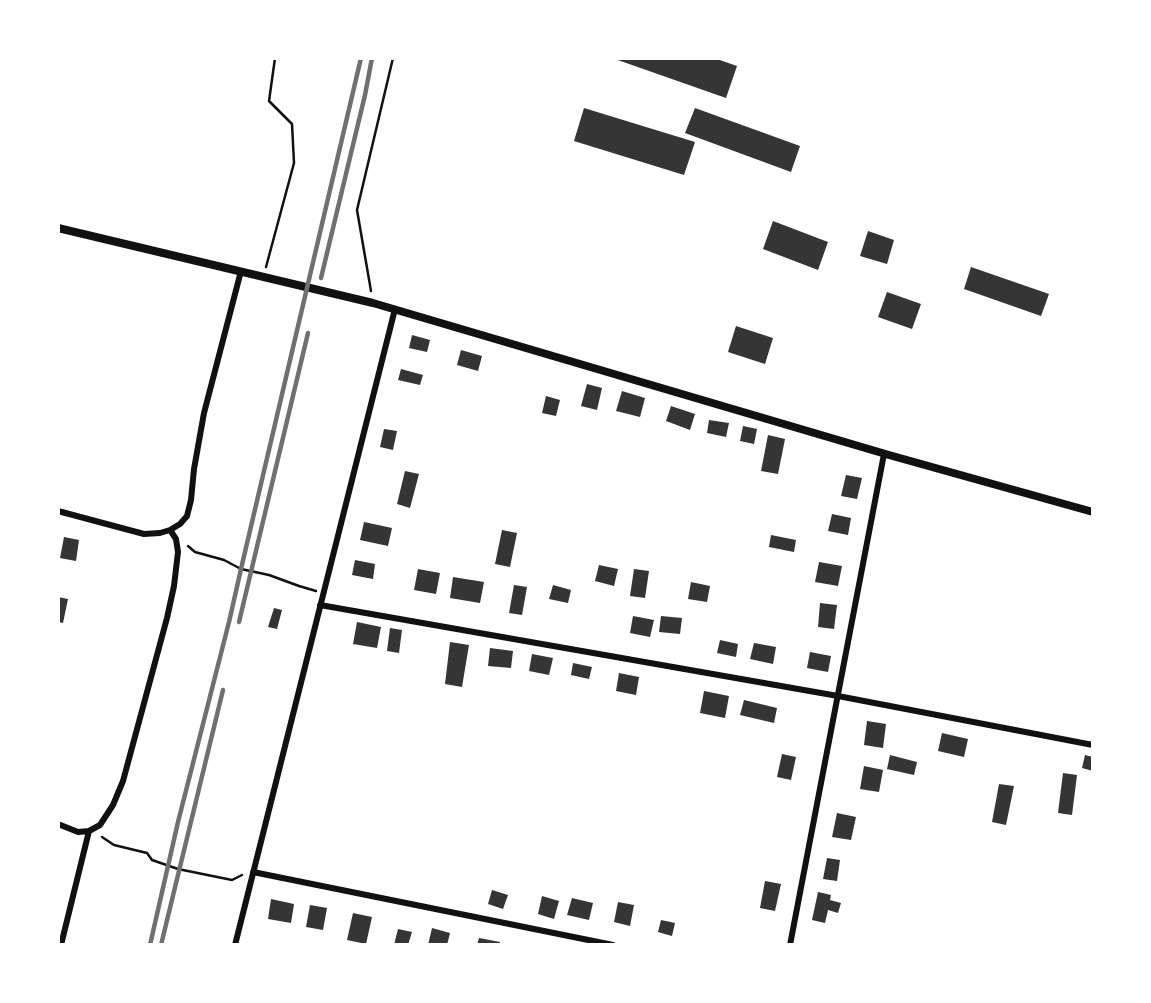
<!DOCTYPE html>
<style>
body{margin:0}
#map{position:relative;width:1151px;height:1003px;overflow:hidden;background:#fff;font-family:"PT Sans Narrow",sans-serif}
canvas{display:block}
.frame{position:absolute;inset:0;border:60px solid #fff;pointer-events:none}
</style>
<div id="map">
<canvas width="1151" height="1003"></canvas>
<div class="frame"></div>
</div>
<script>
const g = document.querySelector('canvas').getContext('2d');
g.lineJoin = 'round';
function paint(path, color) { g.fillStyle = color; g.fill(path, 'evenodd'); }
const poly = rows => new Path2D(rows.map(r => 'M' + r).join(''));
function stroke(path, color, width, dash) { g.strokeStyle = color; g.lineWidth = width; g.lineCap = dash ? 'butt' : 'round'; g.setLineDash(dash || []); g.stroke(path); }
const building = poly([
 [612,58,714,58,737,66,726,98],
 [584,108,695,142,684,175,574,141],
 [695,108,800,146,791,172,685,133],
 [773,221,828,242,818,270,763,249],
 [868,231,894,240,887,264,860,256],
 [971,267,1049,294,1041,316,964,289],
 [887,292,921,304,912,329,878,317],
 [736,326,773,338,765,364,728,352],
 [412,335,430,340,427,352,409,348],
 [461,350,482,356,478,371,457,365],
 [401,369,423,375,420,385,398,380],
 [587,384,602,388,597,410,581,406],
 [622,391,645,398,640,417,616,411],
 [546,396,560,400,556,416,542,413],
 [671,406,695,414,690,430,666,421],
 [709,420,729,423,726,437,707,433],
 [743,426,757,429,754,444,740,441],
 [384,429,397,431,393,450,380,447],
 [768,435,785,439,778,474,761,471],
 [405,471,419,474,410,508,397,504],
 [846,475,862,478,857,499,841,496],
 [832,514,851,518,848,535,828,531],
 [364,522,392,528,388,546,360,540],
 [502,530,517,533,510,567,495,564],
 [771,535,796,540,794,552,769,547],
 [64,537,79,540,76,561,60,558],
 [355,560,375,564,373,579,352,575],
 [819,562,842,566,838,586,815,582],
 [599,565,618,569,614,586,595,581],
 [418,569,440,573,436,594,414,590],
 [634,569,649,571,645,598,630,596],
 [453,577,484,582,480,603,450,598],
 [691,582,710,586,707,602,688,599],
 [514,585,527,587,522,615,509,613],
 [553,585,571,590,568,603,549,599],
 [58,597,68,599,63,623,58,622],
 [820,603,837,605,834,629,818,627],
 [274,608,282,610,277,629,268,627],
 [633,616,654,620,650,637,630,633],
 [661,616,682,618,680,634,659,632],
 [357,622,381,627,377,648,353,644],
 [390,628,402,630,399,653,387,651],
 [720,640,738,644,736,657,717,653],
 [450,642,469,645,462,687,445,684],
 [754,643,776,647,773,664,750,659],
 [490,648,513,651,511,668,488,666],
 [810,652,831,656,828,672,807,668],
 [532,654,553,658,549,675,529,671],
 [573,663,592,667,589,679,571,675],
 [619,673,639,677,636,695,616,691],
 [704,691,729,696,725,718,700,713],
 [744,700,777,708,774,723,740,715],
 [867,721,886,724,883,748,864,745],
 [942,733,968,739,964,757,938,751],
 [782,754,796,757,791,780,777,777],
 [890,755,917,762,914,775,887,769],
 [1085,755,1093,757,1093,771,1082,768],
 [864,766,883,770,879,792,860,789],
 [1063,773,1077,775,1072,815,1058,813],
 [999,784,1014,786,1006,825,992,822],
 [837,813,856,817,851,840,832,837],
 [827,858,840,860,837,881,823,879],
 [765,881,781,884,775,911,760,908],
 [492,890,508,895,503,909,488,904],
 [818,892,831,895,830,900,841,903,838,913,828,910,825,923,812,920],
 [542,896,559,901,554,919,538,914],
 [572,898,593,903,589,920,567,915],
 [271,899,294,904,291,923,268,919],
 [618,902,634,905,630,926,614,922],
 [310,905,327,908,323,930,306,927],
 [353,913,372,917,366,944,347,940],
 [661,920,675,923,672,936,658,932],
 [432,928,450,933,447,945,428,945],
 [398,929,412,932,408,945,394,945],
 [479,938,500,942,500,945,477,945]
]);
const path = poly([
 [266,267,294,163,292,124,269,101,275,58],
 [371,291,357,210,393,58],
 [188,546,195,552,224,560,241,569,269,575,299,586,316,591],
 [102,837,114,845,147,853,152,860,178,869,232,880,242,875]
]);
const minor = poly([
 [58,511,144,534,160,533,170,530,180,524,187,516,191,500,194,469,204,413,241,271],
 [320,605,838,696,1093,745],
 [58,824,78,832,89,831,100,825,113,805,123,781,167,618,174,586,178,552,176,539,170,530],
 [253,872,613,945],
 [61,945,89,831],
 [235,945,395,309],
 [790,945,884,454]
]);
const secondary = poly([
 [58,228,373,303,889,455,1093,512]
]);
const rail = poly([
 [321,278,365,95,372,58],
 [239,622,308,333],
 [150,945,178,822,229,622,241,569,361,58],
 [161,945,223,690]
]);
paint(building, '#353535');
stroke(path, '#111', 2.5);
stroke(minor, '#111', 6);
stroke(secondary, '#111', 8);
stroke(rail, '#707070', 4.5);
</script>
